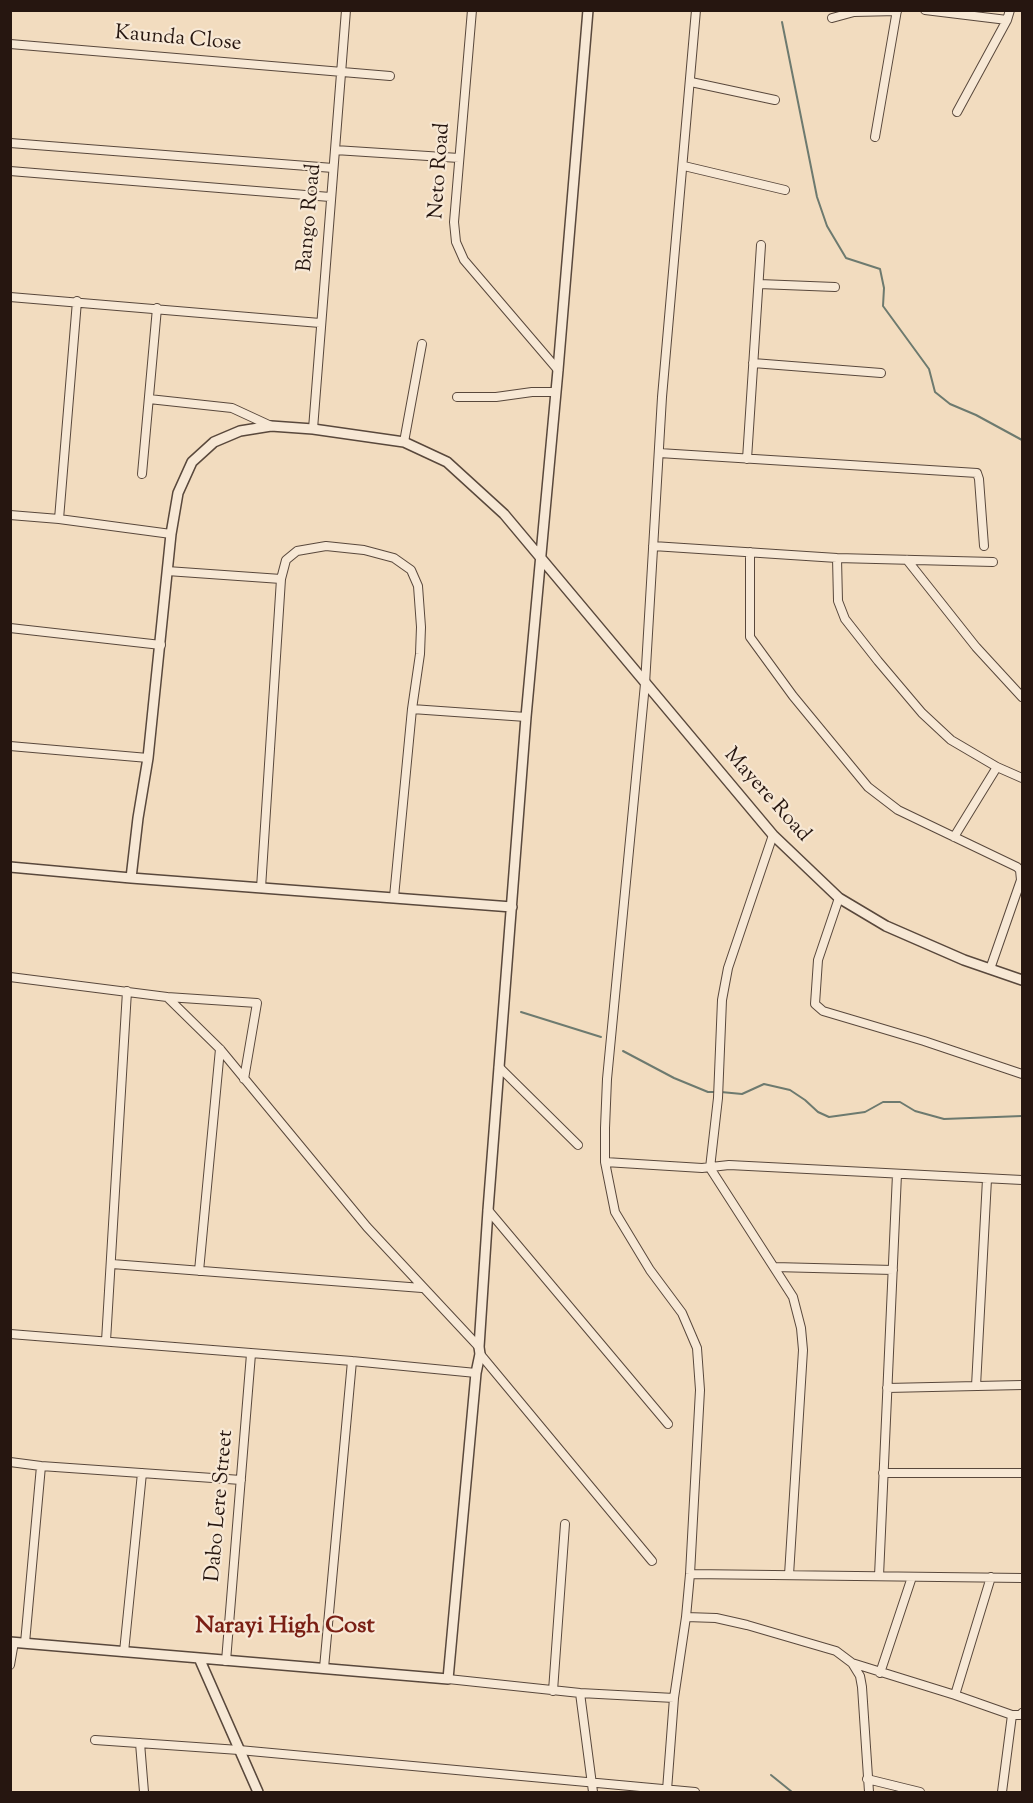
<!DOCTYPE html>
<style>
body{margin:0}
#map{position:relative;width:1033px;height:1803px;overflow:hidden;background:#f2dcbf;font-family:"Sorts Mill Goudy",serif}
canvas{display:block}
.frame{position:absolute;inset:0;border:12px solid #261610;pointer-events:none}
</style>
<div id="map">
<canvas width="1033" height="1803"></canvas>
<div class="frame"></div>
</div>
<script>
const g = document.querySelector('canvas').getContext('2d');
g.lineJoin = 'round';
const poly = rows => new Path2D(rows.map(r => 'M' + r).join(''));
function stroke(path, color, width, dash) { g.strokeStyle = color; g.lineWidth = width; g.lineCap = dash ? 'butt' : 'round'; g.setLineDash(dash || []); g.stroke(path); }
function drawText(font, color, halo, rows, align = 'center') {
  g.font = font + ' "Sorts Mill Goudy",serif'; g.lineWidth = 4.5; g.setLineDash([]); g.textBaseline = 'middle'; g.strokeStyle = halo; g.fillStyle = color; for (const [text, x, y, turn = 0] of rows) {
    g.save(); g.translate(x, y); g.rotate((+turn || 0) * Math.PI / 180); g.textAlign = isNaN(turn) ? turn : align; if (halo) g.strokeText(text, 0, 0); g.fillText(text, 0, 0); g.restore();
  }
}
const stream = poly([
 [782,22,817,197,827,226,846,258,880,269,884,288,883,306,929,369,935,392,950,404,976,415,1022,440],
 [521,1012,601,1037],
 [623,1051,674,1078,708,1092,715,1092],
 [721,1092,742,1094,764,1084,790,1090,805,1100,818,1112,829,1117,865,1112,883,1102,900,1102,915,1111,944,1119,1022,1116],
 [771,1775,792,1792]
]);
const minor = poly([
 [472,10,454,222,456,242,464,260,558,370],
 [925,10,1007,20],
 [832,18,854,12,897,11],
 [10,44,390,76],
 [691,82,775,100],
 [957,112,1007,20,1010,10],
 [875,137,897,10],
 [10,143,333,168],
 [335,150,459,158],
 [684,166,785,190],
 [10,171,330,197],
 [759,284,835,287],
 [10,297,320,323],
 [753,363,881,373],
 [457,397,496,397,532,392,556,392],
 [149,399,232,408,271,426],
 [313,429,346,10],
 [404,442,422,344],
 [659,453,977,473,979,479,984,546],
 [747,459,761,245],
 [142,474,157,308],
 [10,515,59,519,171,534],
 [59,519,77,301],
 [653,546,837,558,993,562],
 [750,552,750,637,793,696,868,787,898,810,1017,867,1020,870,1021,880,990,969],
 [837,558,838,601,845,619,878,661,922,713,951,740,997,767,1022,778],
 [907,560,976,647,1022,697],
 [167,571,281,579],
 [10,628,161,645],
 [412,709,526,717],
 [10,746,148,758],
 [773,835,728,968,722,1000,718,1098,710,1168,793,1297,801,1328,803,1350,789,1575],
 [954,837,997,767],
 [261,888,281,579,286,560,297,551,326,546,364,550,394,558,411,570,418,586,421,627,420,654,412,709,394,897],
 [839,898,818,960,815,1004,823,1011,924,1041,1022,1074],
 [10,977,167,997,220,1049,367,1227,479,1347],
 [167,997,257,1003,244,1079],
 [499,1067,578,1145],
 [605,1162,702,1168,729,1165,1022,1180],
 [488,1210,668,1424],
 [112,1264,422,1288],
 [774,1267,893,1270],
 [199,1271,220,1049],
 [10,1334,352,1361,476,1373],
 [106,1341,127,991],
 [480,1354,652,1561],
 [976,1386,987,1179],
 [887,1388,1022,1385],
 [10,1462,41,1466,241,1480],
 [883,1473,1022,1473],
 [690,1574,1022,1578],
 [879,1576,897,1174],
 [686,1617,716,1618,747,1625,836,1651,852,1663,860,1676,862,1687,869,1792],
 [25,1643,41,1466],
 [124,1652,142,1473],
 [226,1661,251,1354],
 [852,1663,955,1695,1012,1715,1020,1715,1022,1713],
 [10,1665,14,1642],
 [324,1668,352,1361],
 [880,1673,912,1577],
 [448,1679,580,1693,674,1698],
 [553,1691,565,1524],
 [580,1693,593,1792],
 [955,1695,991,1577],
 [95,1740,239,1750,695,1792],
 [140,1743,144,1792],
 [867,1779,920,1792],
 [667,1790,674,1698,686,1617,690,1574,700,1390,697,1348,682,1313,650,1270,615,1212,605,1162,605,1128,607,1079,645,684,662,397,696,10],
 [1002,1792,1012,1715]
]);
const tertiary = poly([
 [10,867,131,878,512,907],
 [131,878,138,818,148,758,171,534,178,493,192,462,214,442,240,431,271,426,313,429,404,442,447,462,504,514,773,835,839,898,886,926,964,960,1022,980],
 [10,1642,448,1679,476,1373,480,1354,479,1347,488,1210,526,717,558,370,588,10],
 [199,1658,258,1792]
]);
const streetNames = [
 ["Kaunda Close",178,40,5],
 ["Neto Road",441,171,-86],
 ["Bango Road",311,218,-85],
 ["Mayere Road",766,796,48],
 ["Dabo Lere Street",221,1506,-85]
];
const quarterNames = [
 ["Narayi High Cost",285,1628]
];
stroke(stream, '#6d7a6f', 2);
stroke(minor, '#59483c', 10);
stroke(tertiary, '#59483c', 12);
stroke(minor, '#f7e8d5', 8);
stroke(tertiary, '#f7e8d5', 9);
drawText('21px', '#261610', '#f7e8d5', streetNames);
drawText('bold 24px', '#7a1f14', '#f7e8d5', quarterNames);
</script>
